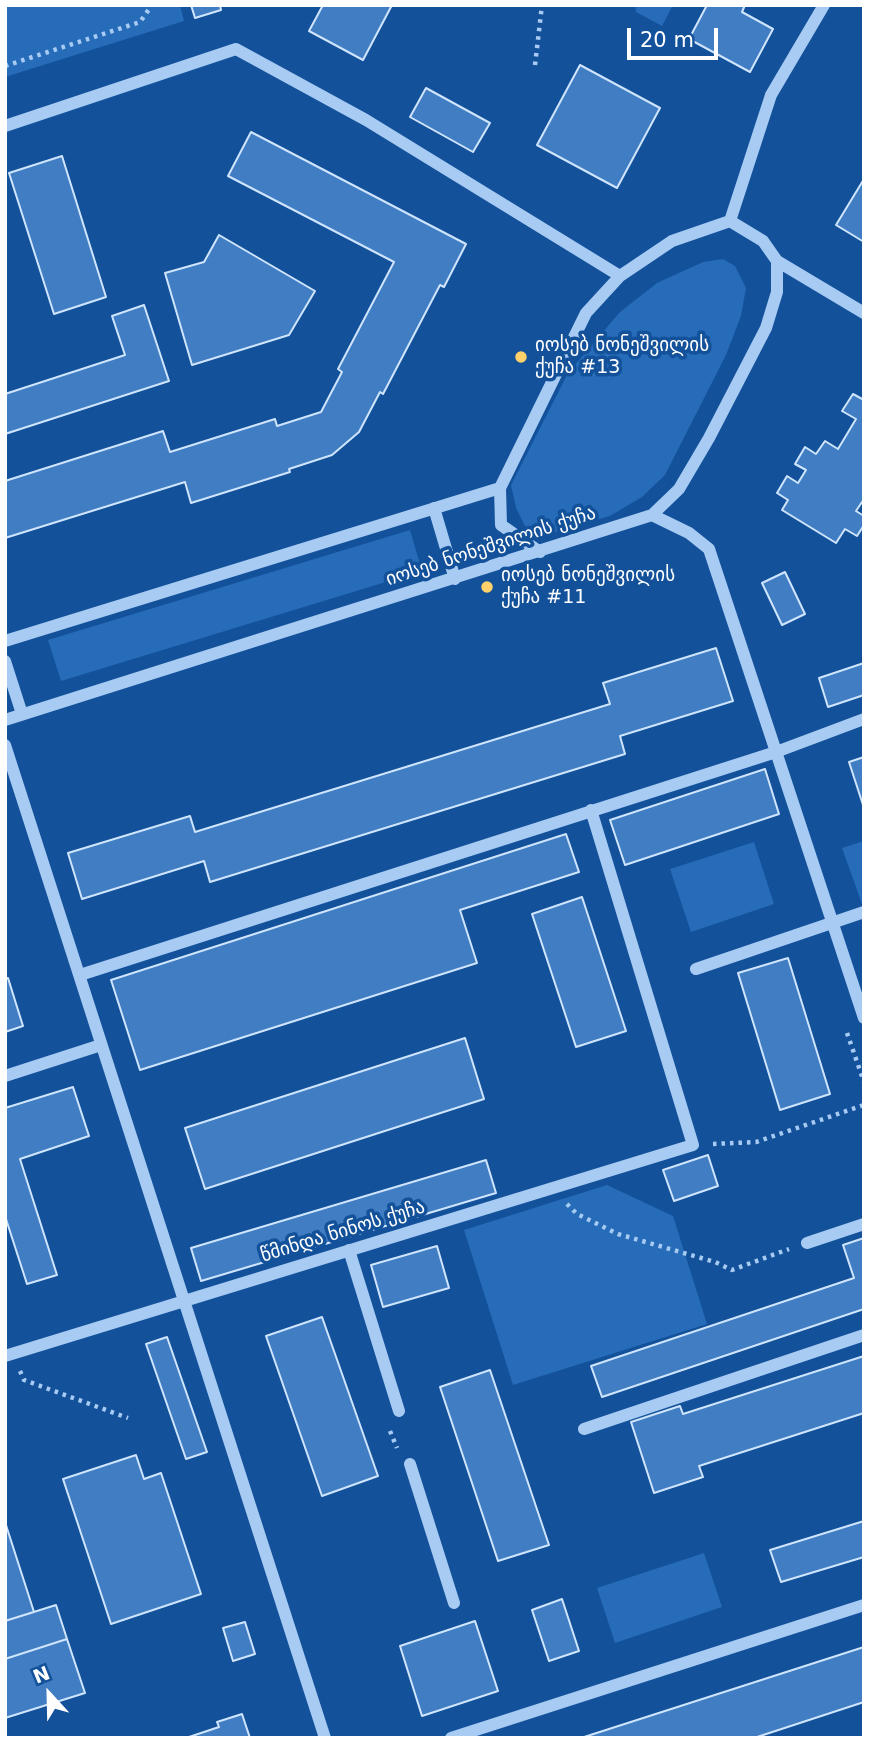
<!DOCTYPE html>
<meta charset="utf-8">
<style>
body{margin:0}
#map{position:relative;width:869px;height:1743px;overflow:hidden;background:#13519a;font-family:"DejaVu Sans",sans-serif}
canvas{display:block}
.frame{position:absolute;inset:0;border:7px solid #fff;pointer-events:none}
.north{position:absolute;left:14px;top:1659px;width:70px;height:70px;-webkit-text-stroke:5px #13519a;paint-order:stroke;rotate:338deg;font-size:19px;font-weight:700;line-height:28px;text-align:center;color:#fff}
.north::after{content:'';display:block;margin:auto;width:24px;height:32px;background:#fff;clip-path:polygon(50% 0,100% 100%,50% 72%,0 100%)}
.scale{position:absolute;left:627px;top:28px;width:91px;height:32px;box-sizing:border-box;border:4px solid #fff;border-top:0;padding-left:9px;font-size:21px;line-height:24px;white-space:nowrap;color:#fff;-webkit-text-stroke:5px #13519a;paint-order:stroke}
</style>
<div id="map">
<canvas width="869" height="1743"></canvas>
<div class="frame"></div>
<div class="north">N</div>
<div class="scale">20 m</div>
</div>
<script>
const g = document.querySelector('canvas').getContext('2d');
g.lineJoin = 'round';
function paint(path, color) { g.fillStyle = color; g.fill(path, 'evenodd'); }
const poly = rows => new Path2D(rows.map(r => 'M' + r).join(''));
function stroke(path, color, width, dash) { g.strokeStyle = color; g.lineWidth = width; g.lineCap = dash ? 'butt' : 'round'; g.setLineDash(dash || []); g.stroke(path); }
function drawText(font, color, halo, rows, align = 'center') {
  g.font = font + ' "DejaVu Sans","Noto Sans Georgian",sans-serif'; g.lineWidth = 7; g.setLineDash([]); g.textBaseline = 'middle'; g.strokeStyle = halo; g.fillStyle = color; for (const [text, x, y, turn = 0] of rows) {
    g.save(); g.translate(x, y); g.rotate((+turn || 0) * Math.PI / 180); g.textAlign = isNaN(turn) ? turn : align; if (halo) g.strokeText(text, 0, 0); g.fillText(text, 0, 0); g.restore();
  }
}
const green = poly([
 [5,5,180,5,184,21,5,77],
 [635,5,673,5,662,26,636,12],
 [723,259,735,266,746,288,741,316,726,355,665,475,642,497,610,516,546,535,527,530,516,508,511,485,568,373,620,312,657,283,703,262],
 [410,530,422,571,61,681,48,640],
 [864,841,864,904,862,904,842,848],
 [754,842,774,904,691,932,670,869],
 [607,1185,673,1216,707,1324,513,1385,464,1230],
 [704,1553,722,1607,615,1643,597,1588]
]);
const building = poly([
 [191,5,220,5,221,10,195,18,191,5],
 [323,5,392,5,363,60,309,31,323,5],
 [707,5,745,5,742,12,773,29,750,72,689,39,707,5],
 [580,65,660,108,617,188,537,145,580,65],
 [426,88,490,123,473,152,410,117,426,88],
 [251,132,466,244,444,287,440,285,383,394,380,392,359,432,332,455,289,469,290,472,191,503,185,482,5,538,5,481,163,431,170,452,275,419,277,426,321,412,342,372,338,369,394,262,228,176,251,132],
 [62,156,106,297,54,314,9,173,62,156],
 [864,179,864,242,836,225,864,179],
 [219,235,315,291,289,335,192,365,165,273,204,262,219,235],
 [144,305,169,381,5,434,5,394,125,355,112,316,144,305],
 [853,394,864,400,864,499,856,511,864,516,864,525,857,536,845,529,836,543,782,510,788,500,777,493,787,476,798,483,806,470,795,464,805,447,816,454,825,441,838,449,856,419,842,411,853,394],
 [785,572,805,614,782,625,762,583,785,572],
 [716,648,733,701,620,736,625,754,210,882,204,861,82,899,68,853,190,816,195,832,610,704,603,683,716,648],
 [864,663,864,695,828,707,819,678,864,663],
 [864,757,864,808,849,762,864,757],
 [765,769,779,814,625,865,610,820,765,769],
 [566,834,579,872,460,910,477,963,140,1070,111,980,566,834],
 [582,897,626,1031,576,1047,532,914,582,897],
 [788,958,830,1094,780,1110,738,973,788,958],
 [8,978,23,1026,5,1032,5,979,8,978],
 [465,1038,484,1099,205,1189,185,1128,465,1038],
 [73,1087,89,1136,20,1159,57,1275,27,1284,5,1216,5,1108,73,1087],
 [708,1155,718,1186,674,1201,663,1170,708,1155],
 [486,1160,496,1193,201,1281,191,1248,486,1160],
 [864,1238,864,1309,602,1397,591,1366,854,1278,843,1245,864,1238],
 [437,1246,449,1288,383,1307,371,1265,437,1246],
 [322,1317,378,1476,322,1496,266,1336,322,1317],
 [167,1337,207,1452,186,1459,146,1344,167,1337],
 [864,1356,864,1413,699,1466,703,1477,654,1493,631,1422,680,1406,683,1414,864,1356],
 [490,1370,549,1545,498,1561,440,1387,490,1370],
 [136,1455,144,1479,161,1473,201,1594,111,1624,63,1479,136,1455],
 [864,1521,864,1557,781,1582,770,1550,864,1521],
 [5,1522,34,1612,5,1621,5,1522],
 [562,1599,579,1651,549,1661,532,1610,562,1599],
 [56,1605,67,1639,5,1659,5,1621,56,1605],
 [475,1621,498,1691,422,1716,400,1646,475,1621],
 [245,1622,255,1654,233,1661,223,1628,245,1622],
 [67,1639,85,1693,5,1718,5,1659,67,1639],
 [864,1647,864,1702,754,1738,581,1738,864,1647],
 [242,1714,250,1738,186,1738,219,1727,217,1722,242,1714]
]);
const path = poly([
 [535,65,542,5],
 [5,66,140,22,152,5],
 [847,1033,864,1082],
 [713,1144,756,1142,864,1105],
 [567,1204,577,1214,618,1234,715,1262,732,1270,789,1249],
 [20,1371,24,1380,128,1418],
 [390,1431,397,1448]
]);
const minor = poly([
 [5,126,236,49,366,120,620,276],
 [730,221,771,95,824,5],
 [777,261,864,313],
 [500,488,501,525,540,552],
 [434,508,455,579],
 [652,515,689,533,709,549,864,1018],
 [5,641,500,488,586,313,620,276,672,241,730,221],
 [5,661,22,714],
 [5,720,652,515,679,489,709,438,766,328,777,292,777,261,763,241,730,221],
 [5,745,325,1738],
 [696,969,864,912],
 [80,975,776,752,864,719],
 [5,1076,101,1045],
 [807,1243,864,1224],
 [349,1250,399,1411],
 [5,1356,693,1145,591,810],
 [584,1429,864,1335],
 [410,1464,454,1603],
 [451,1738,864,1605]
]);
const markers = [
 [521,357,7,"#ffd16a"],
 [487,587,7,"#ffd16a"]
];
const poiNames = [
 ["იოსებ ნონეშვილის",535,346],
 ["ქუჩა #13",535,368],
 ["იოსებ ნონეშვილის",501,576],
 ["ქუჩა #11",501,598]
];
const streetNames = [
 ["იოსებ ნონეშვილის ქუჩა",491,547,-18],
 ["წმინდა ნინოს ქუჩა",343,1232,-17]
];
paint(green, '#266cb8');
paint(building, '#417dc3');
stroke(building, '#cfe5fd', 2);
stroke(path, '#a7cbf3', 4.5, [3.5, 5]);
stroke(minor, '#a7cbf3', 12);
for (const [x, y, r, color] of markers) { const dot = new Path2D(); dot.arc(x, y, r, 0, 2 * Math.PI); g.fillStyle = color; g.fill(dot); stroke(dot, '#13519a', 2.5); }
drawText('19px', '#fff', '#13519a', poiNames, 'left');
drawText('19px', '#fff', '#13519a', streetNames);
</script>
